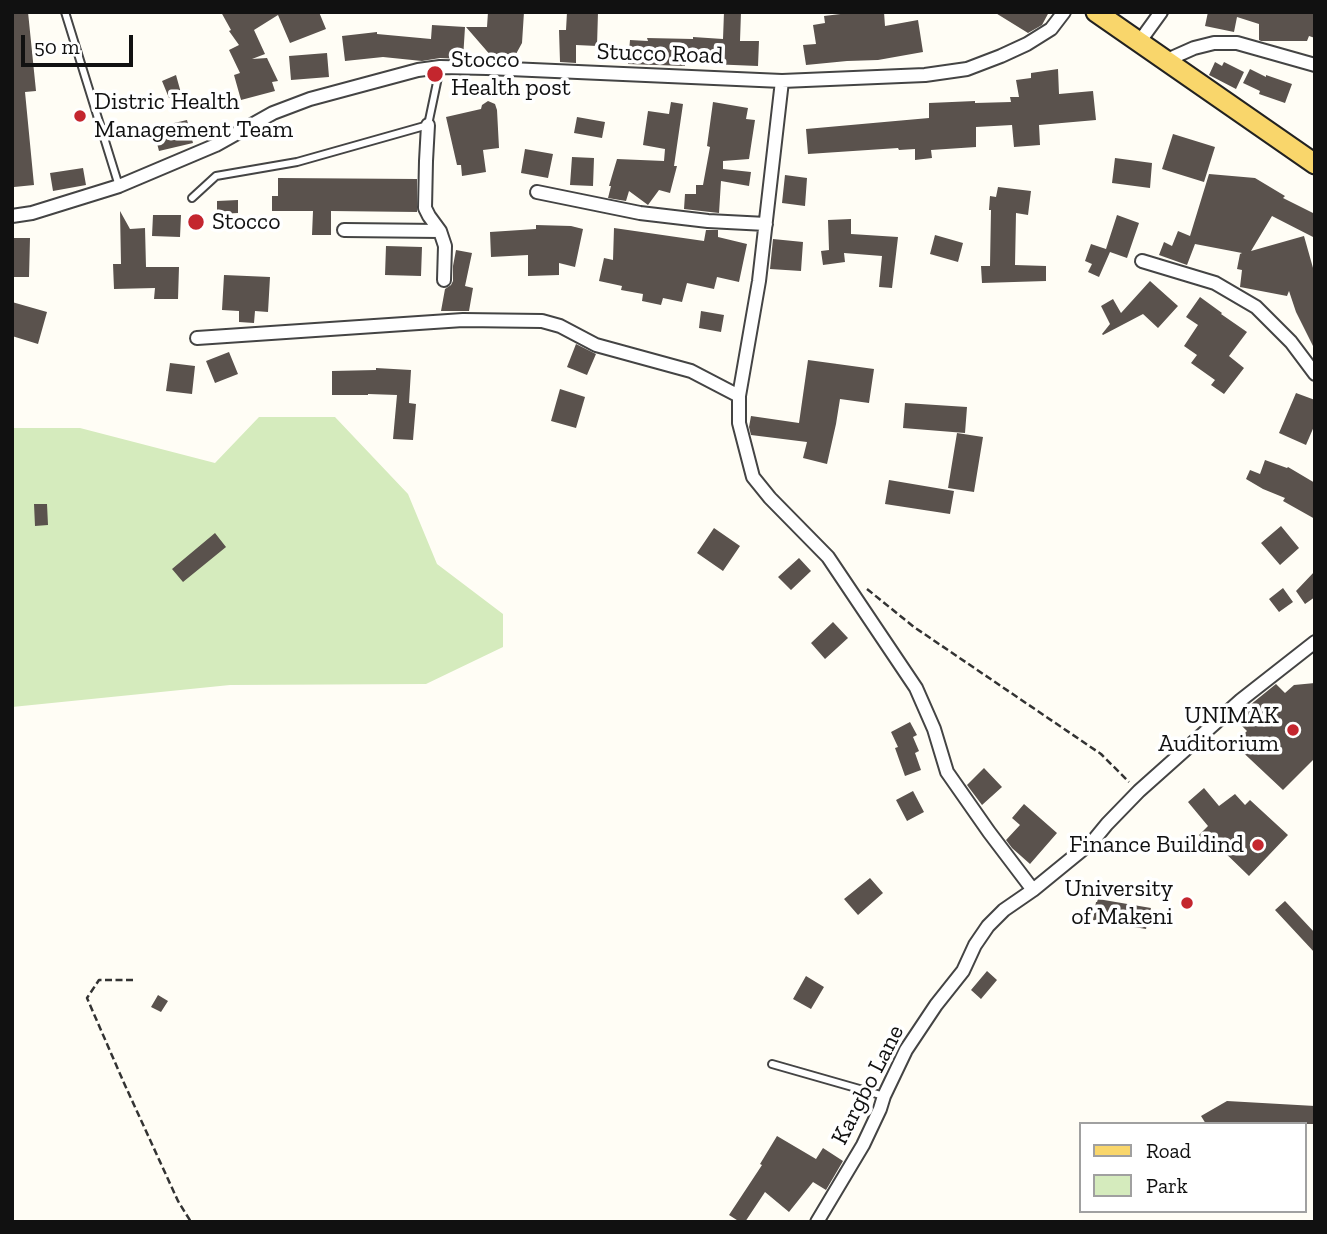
<!DOCTYPE html>
<style>
body{margin:0}
#map{position:relative;width:1327px;height:1234px;overflow:hidden;background:#fffdf5;font-family:"Zilla Slab",serif}
canvas{display:block}
.frame{position:absolute;inset:0;border:14px solid #111;pointer-events:none}
.legend{position:absolute;left:1079px;top:1122px;width:228px;height:91px;box-sizing:border-box;background:#fff;border:2px solid #a0a0a0;margin:0;padding:9px 12px;list-style:none;font-size:21px;color:#111}
.legend li{display:flex;align-items:center;gap:14px;height:35px}
.legend b{width:35px;border:2px solid #a0a0a0}
.scale{position:absolute;left:21px;top:35px;width:112px;height:32px;box-sizing:border-box;border:4px solid #111;border-top:0;padding-left:9px;font-size:21px;line-height:24px;white-space:nowrap;color:#111;-webkit-text-stroke:5px #fff;paint-order:stroke}
</style>
<div id="map">
<canvas width="1327" height="1234"></canvas>
<div class="frame"></div>
<ul class="legend">
<li><b style="height:9px;background:#f9d66b"></b>Road</li>
<li><b style="height:19px;background:#d5ebbd"></b>Park</li>
</ul>
<div class="scale">50 m</div>
</div>
<script>
const g = document.querySelector('canvas').getContext('2d');
g.lineJoin = 'round';
function paint(path, color) { g.fillStyle = color; g.fill(path, 'evenodd'); }
const poly = rows => new Path2D(rows.map(r => 'M' + r).join(''));
function stroke(path, color, width, dash) { g.strokeStyle = color; g.lineWidth = width; g.lineCap = dash ? 'butt' : 'round'; g.setLineDash(dash || []); g.stroke(path); }
function drawText(font, color, halo, rows, align = 'center') {
  g.font = font + ' "Zilla Slab",serif'; g.lineWidth = 7; g.setLineDash([]); g.textBaseline = 'middle'; g.strokeStyle = halo; g.fillStyle = color; for (const [text, x, y, turn = 0] of rows) {
    g.save(); g.translate(x, y); g.rotate((+turn || 0) * Math.PI / 180); g.textAlign = isNaN(turn) ? turn : align; if (halo) g.strokeText(text, 0, 0); g.fillText(text, 0, 0); g.restore();
  }
}
const green = poly([
 [259,417,335,417,408,494,437,564,503,614,503,647,426,684,230,685,12,707,12,428,80,428,215,463]
]);
const building = poly([
 [12,12,28,12,36,91,25,92,34,185,14,187,12,167],
 [221,12,319,12,326,29,290,43,278,15,254,30,265,54,252,59,267,58,278,81,272,82,275,91,241,100,234,75,240,73,229,50,239,45,229,31,231,30],
 [488,12,524,12,522,43,516,54,503,59,492,57,466,27,487,27],
 [567,12,598,12,597,46,576,45,576,63,560,62,559,30,566,30],
 [724,12,741,12,740,41,759,41,758,66,685,63,685,66,628,64,630,40,648,41,647,38,693,39,693,37,723,39],
 [857,12,884,12,885,26,918,20,923,52,878,60,847,61,806,65,803,45,816,44,813,25,825,23,824,16],
 [994,12,1049,12,1042,25,1028,33],
 [1208,12,1315,14,1315,38,1309,36,1307,41,1261,41,1259,40,1259,24,1237,17,1234,32,1205,26],
 [432,25,465,27,463,59,440,58,422,61,383,57,345,61,342,36,377,32,377,34,431,39],
 [327,53,329,77,291,80,289,56],
 [1215,62,1222,66,1224,62,1244,72,1236,89,1209,75],
 [1058,69,1059,94,1093,91,1096,120,1039,125,1040,145,1014,147,1012,125,976,127,976,147,931,150,932,158,915,160,915,149,899,150,898,148,808,154,806,129,929,118,929,103,975,101,975,103,1011,102,1010,97,1019,97,1016,80,1031,78,1031,73],
 [1250,69,1266,77,1266,75,1292,84,1285,103,1259,94,1260,91,1243,83],
 [176,75,181,93,169,98,162,81],
 [488,101,495,104,497,110,499,148,483,150,486,172,462,176,461,165,457,165,446,117,481,109,482,105],
 [671,102,683,104,674,166,677,166,670,193,659,190,648,205,629,191,626,201,608,198,611,186,609,186,617,159,664,161,665,149,643,145,648,111,669,114],
 [713,102,748,108,746,119,755,120,749,159,723,161,723,169,751,172,749,186,721,181,719,213,684,209,685,194,696,194,696,185,703,185,710,147,707,146],
 [577,117,605,122,602,138,574,133],
 [187,120,193,143,159,151,153,128],
 [1173,134,1215,147,1204,182,1162,169],
 [525,149,553,154,548,178,521,173],
 [572,157,594,158,593,186,570,185],
 [1115,158,1152,163,1150,188,1112,183],
 [83,168,86,185,53,191,50,173],
 [1209,174,1255,178,1285,196,1283,198,1315,214,1315,238,1272,216,1251,251,1304,236,1315,275,1315,350,1296,312,1289,291,1287,296,1240,287,1242,270,1237,269,1240,254,1242,253,1195,244,1187,265,1159,255,1164,242,1172,246,1178,231,1190,236],
 [785,175,807,178,805,206,782,203],
 [278,178,417,179,417,212,331,211,331,235,312,235,313,211,272,211,272,196,278,196],
 [998,187,1031,191,1028,215,1016,213,1015,265,1046,266,1046,281,982,283,981,266,990,266,991,210,989,210,990,196,996,197],
 [238,200,238,213,217,214,217,201],
 [120,211,130,229,145,228,146,267,179,267,178,299,154,299,155,288,114,289,113,264,121,264],
 [153,215,181,215,180,237,152,236],
 [1117,215,1139,223,1127,258,1110,252,1099,277,1088,272,1092,264,1085,261,1091,244,1106,249],
 [851,219,851,234,898,237,892,288,879,287,882,256,844,253,845,262,823,265,821,251,829,250,828,220],
 [536,225,571,226,583,229,575,267,559,263,559,275,528,276,528,255,491,257,490,232,536,229],
 [614,228,704,241,706,230,718,230,718,237,747,244,739,282,717,277,714,289,687,283,682,302,663,298,661,305,642,301,643,294,621,290,622,286,599,281,604,258,613,260],
 [935,235,963,243,958,262,930,254],
 [12,238,30,238,29,277,12,277],
 [773,239,803,242,801,271,770,269],
 [386,246,422,247,421,276,385,275],
 [456,250,472,253,465,286,473,288,469,311,441,311,445,289,451,285,453,281,453,266],
 [224,275,270,277,268,312,255,311,254,323,239,322,239,311,222,310],
 [1150,281,1178,306,1158,328,1143,314,1103,335,1102,334,1110,324,1101,306,1113,299,1121,313],
 [1200,297,1222,313,1221,314,1247,332,1229,356,1244,368,1224,394,1211,385,1215,380,1191,363,1197,355,1184,346,1198,325,1186,317],
 [12,302,47,312,38,344,12,336],
 [701,311,724,315,721,332,699,328],
 [576,344,596,354,587,375,567,367],
 [229,352,238,374,215,383,206,361],
 [808,360,874,369,869,403,840,399,836,424,827,464,803,458,807,442,751,435,749,427,751,416,799,423],
 [170,363,195,366,192,394,166,391],
 [376,368,411,370,409,403,416,404,413,440,393,439,397,395,368,394,368,395,332,395,332,371,376,370],
 [560,389,585,397,576,428,551,421],
 [1296,393,1315,400,1315,424,1306,445,1279,433],
 [905,403,967,407,965,433,903,428],
 [957,433,983,437,974,492,948,488],
 [1265,460,1287,468,1288,467,1315,483,1315,519,1283,501,1285,498,1263,489,1246,479,1250,470,1260,474],
 [889,480,954,491,950,514,885,504],
 [34,504,47,504,48,525,35,526],
 [1281,526,1299,548,1280,565,1261,543],
 [714,528,740,546,723,571,697,553],
 [215,533,226,547,183,582,172,569],
 [799,558,811,571,791,590,778,577],
 [1315,571,1315,597,1305,604,1296,591],
 [1283,588,1293,602,1279,612,1269,599],
 [833,622,848,638,825,659,811,643],
 [1315,683,1315,758,1283,790,1234,744,1247,731,1234,718,1276,684,1285,693,1294,685],
 [910,722,917,735,913,737,919,751,915,753,921,770,905,776,895,748,898,747,891,732],
 [984,768,1002,787,982,805,967,785],
 [1204,788,1219,806,1235,794,1245,805,1250,800,1288,835,1249,876,1219,847,1214,852,1199,835,1208,826,1188,802],
 [913,791,924,812,907,821,896,800],
 [1024,804,1057,833,1030,864,1012,848,1006,840,1020,825,1012,818],
 [870,878,883,893,858,915,844,899],
 [1098,899,1151,908,1146,929,1093,920,1096,902,1097,902],
 [1285,901,1315,933,1315,953,1275,910],
 [987,971,997,980,981,999,971,990],
 [806,976,824,987,811,1009,793,999],
 [158,995,168,1001,161,1012,151,1007],
 [1227,1101,1315,1106,1315,1124,1206,1124,1201,1116],
 [777,1136,816,1159,823,1148,843,1161,826,1190,813,1182,789,1212,765,1192,745,1222,740,1222,729,1215,762,1165,760,1164]
]);
const path = poly([
 [867,589,914,627,1101,754,1129,782],
 [133,980,99,980,87,998,124,1083,178,1201,191,1222]
]);
const service = poly([
 [65,12,119,186],
 [192,198,216,176,297,162,428,125,440,68],
 [772,1064,884,1096]
]);
const minor = poly([
 [1140,41,1161,12],
 [1167,60,1194,48,1214,43,1237,43,1315,65],
 [782,81,759,281,739,396,739,423,753,477,770,498,828,557,916,688,934,729,947,772,989,832,1033,890],
 [428,125,426,161,425,208,429,216,440,231,445,246,444,280],
 [537,192,640,213,708,221,766,224],
 [12,216,32,213,119,186,216,145,273,113,310,99,418,70,440,67,487,68,782,81,925,75,967,69,1001,56,1027,44,1051,29,1064,12],
 [344,230,440,231],
 [1142,261,1215,283,1256,307,1291,342,1315,374],
 [197,338,463,320,542,321,560,326,596,345,691,371,739,396],
 [817,1222,863,1145,880,1109,884,1096,906,1050,936,1005,963,971,975,945,988,926,1004,910,1033,890,1093,841,1107,824,1139,791,1241,700,1315,642]
]);
const primary = poly([
 [1096,12,1315,164]
]);
const markers = [
 [435,74,9,"#c4262e"],
 [80,116,7,"#c4262e"],
 [196,222,9,"#c4262e"],
 [1293,730,7,"#c4262e"],
 [1258,845,7,"#c4262e"],
 [1187,903,7,"#c4262e"]
];
const streetNames = [
 ["Stucco Road",660,54,2],
 ["Kargbo Lane",868,1085,-63]
];
const poiNames = [
 ["Stocco",451,60],
 ["Health post",451,88],
 ["Distric Health",94,102],
 ["Management Team",94,130],
 ["Stocco",212,222],
 ["UNIMAK",1279,716,"right"],
 ["Auditorium",1279,744,"right"],
 ["Finance Buildind",1244,845,"right"],
 ["University",1173,889,"right"],
 ["of Makeni",1173,917,"right"]
];
paint(green, '#d5ebbd');
paint(building, '#5a524d');
stroke(service, '#444', 10);
stroke(minor, '#444', 16);
stroke(primary, '#222', 23);
stroke(path, '#333', 2.5, [7, 3.5]);
stroke(service, '#fff', 6);
stroke(minor, '#fff', 12);
stroke(primary, '#f9d66b', 19);
for (const [x, y, r, color] of markers) { const dot = new Path2D(); dot.arc(x, y, r, 0, 2 * Math.PI); g.fillStyle = color; g.fill(dot); stroke(dot, '#fff', 2.5); }
drawText('24px', '#111', '#fff', streetNames);
drawText('24px', '#111', '#fff', poiNames, 'left');
</script>
